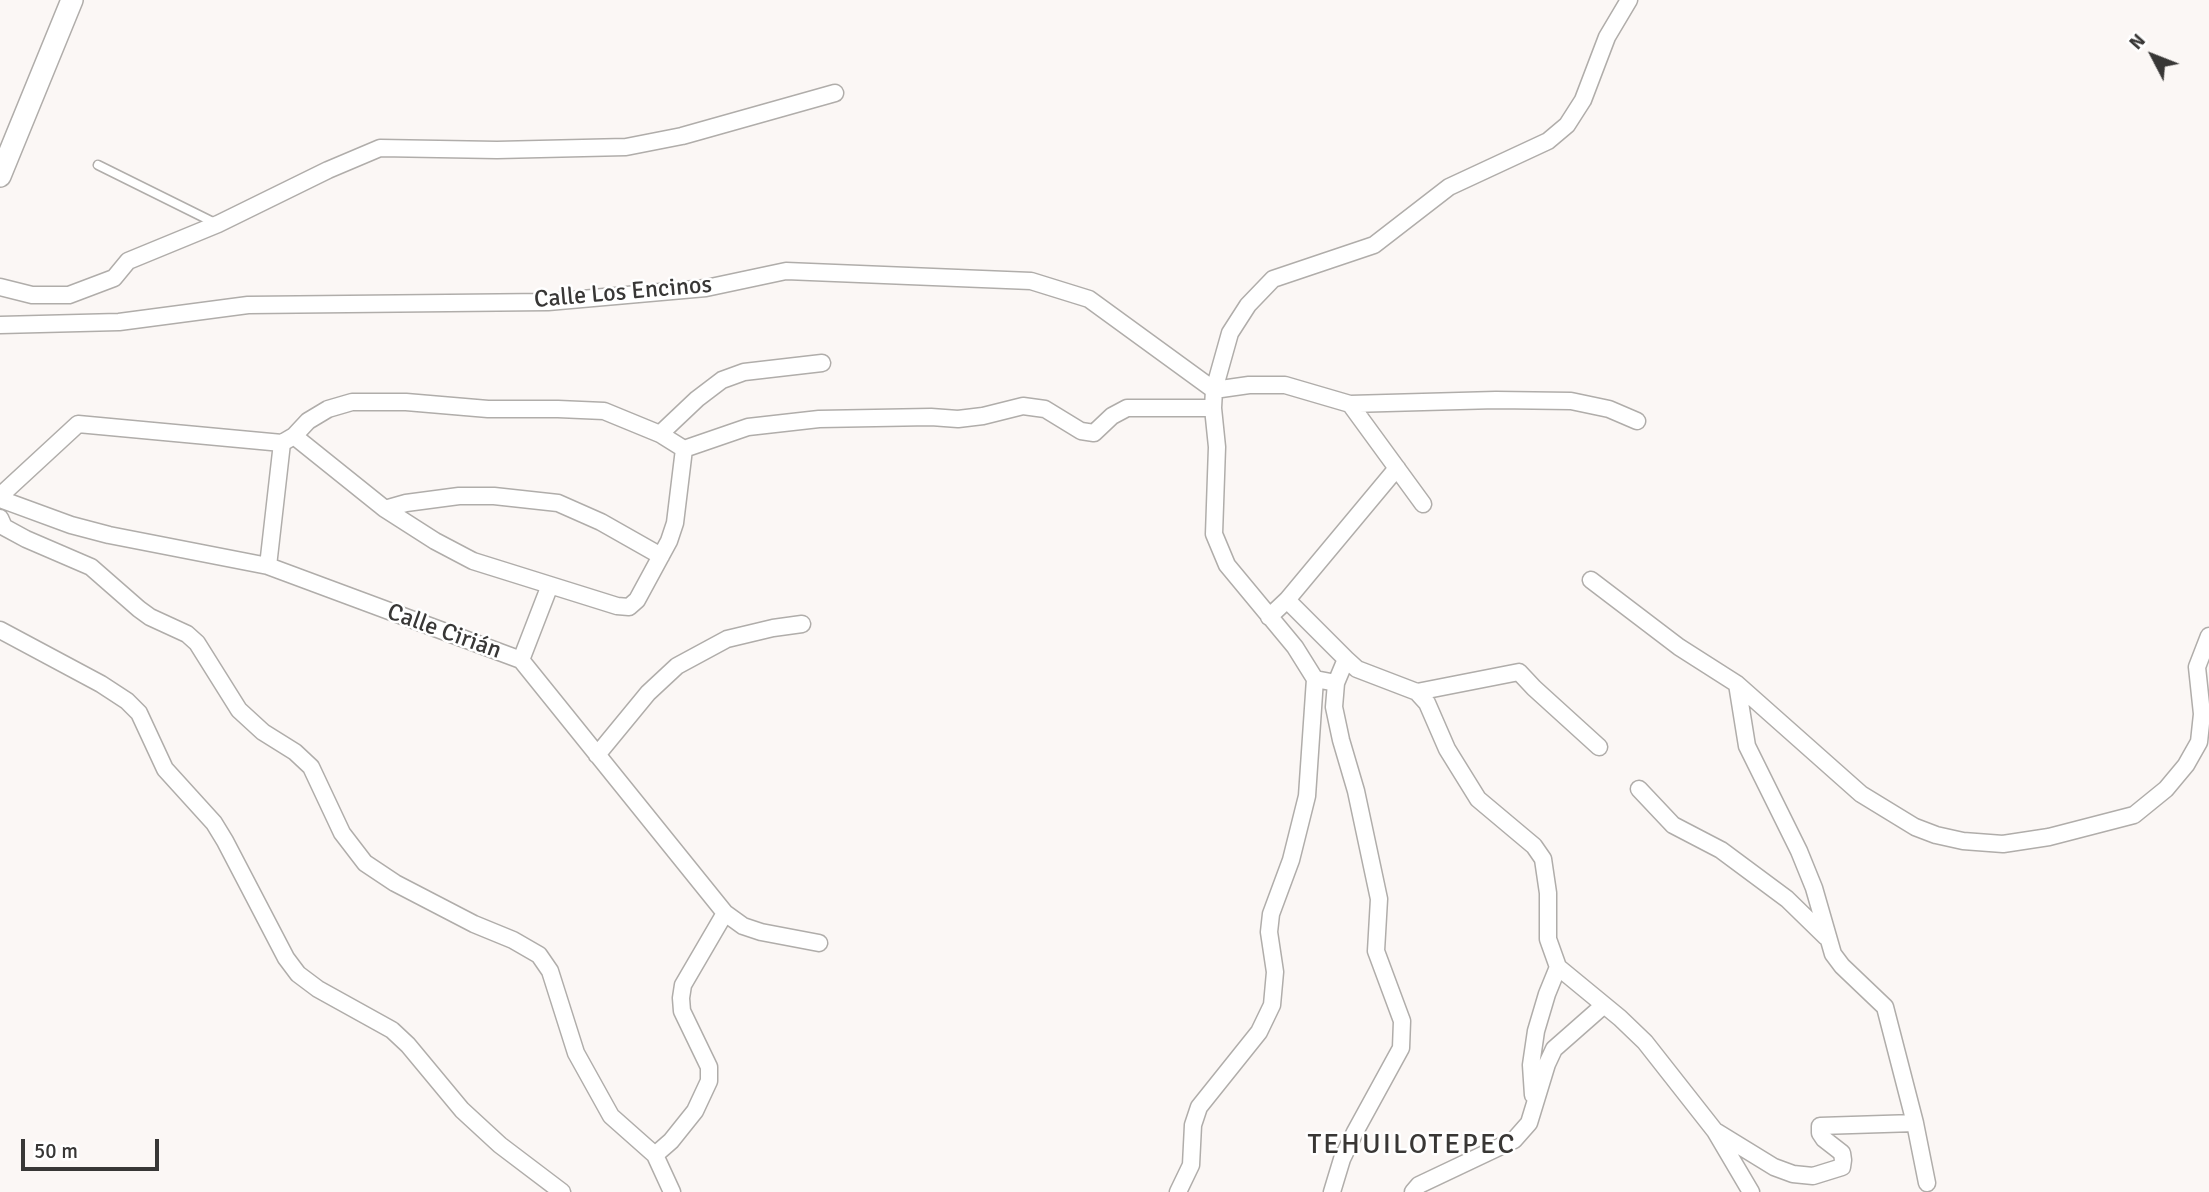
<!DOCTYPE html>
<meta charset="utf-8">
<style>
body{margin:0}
#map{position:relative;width:2209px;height:1192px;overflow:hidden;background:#fbf7f5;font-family:Signika,sans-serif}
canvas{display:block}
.north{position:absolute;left:2118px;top:21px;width:70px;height:70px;-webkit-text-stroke:5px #fff;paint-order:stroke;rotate:312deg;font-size:19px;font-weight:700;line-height:28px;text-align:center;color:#383736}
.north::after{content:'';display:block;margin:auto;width:24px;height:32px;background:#383736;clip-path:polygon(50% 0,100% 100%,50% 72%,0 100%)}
.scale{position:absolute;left:21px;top:1139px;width:138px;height:32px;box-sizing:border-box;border:4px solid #383736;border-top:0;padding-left:9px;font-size:21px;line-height:24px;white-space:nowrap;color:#383736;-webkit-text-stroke:5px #fff;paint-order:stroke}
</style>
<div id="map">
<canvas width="2209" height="1192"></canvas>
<div class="north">N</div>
<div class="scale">50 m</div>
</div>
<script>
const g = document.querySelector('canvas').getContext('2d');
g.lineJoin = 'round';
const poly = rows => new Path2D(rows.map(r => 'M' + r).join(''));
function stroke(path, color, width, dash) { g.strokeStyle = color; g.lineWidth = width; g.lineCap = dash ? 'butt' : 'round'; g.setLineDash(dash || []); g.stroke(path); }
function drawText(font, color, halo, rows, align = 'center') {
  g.font = font + ' Signika,sans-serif'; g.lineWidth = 5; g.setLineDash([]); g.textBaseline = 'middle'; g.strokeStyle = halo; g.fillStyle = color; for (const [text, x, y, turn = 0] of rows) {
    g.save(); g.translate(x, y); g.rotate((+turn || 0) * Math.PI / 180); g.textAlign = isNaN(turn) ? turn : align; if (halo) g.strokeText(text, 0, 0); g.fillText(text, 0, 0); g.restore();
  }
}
const service = poly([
 [98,165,215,223]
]);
const minor = poly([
 [1629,0,1607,37,1583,100,1567,125,1548,141,1449,187,1374,245,1273,279,1248,305,1230,333,1214,390,1213,408,1217,447,1214,534,1227,565,1295,647,1315,679,1336,683,1346,659,1357,669,1417,692,1427,703,1447,749,1478,799,1534,846,1543,859,1548,893,1548,939,1558,967,1620,1018,1645,1042,1715,1131,1751,1192],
 [0,287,32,295,69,295,114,278,128,261,218,224,328,170,380,148,497,150,626,147,682,136,835,93],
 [0,325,119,322,248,305,548,302,706,288,786,271,1031,281,1089,299,1214,390],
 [1214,390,1249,385,1285,385,1350,404,1496,400,1571,401,1609,409,1637,421],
 [1350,404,1423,504],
 [660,434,697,399,722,380,744,372,822,363],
 [294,436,385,509,435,541,473,561,617,606,629,607,637,600,669,541,675,523,684,449],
 [0,496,78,424,282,443],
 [0,499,71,525,109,535,268,566,521,660,725,913,743,926,761,932,819,943],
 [385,509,406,503,459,496,494,496,558,503,601,522,661,556],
 [0,518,4,527,26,539,91,567,139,609,150,617,187,634,197,643,239,710,263,732,295,752,311,767,342,833,365,863,395,883,474,924,513,940,539,955,550,971,576,1053,611,1116,655,1155,672,1192],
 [268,566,282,443,294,436,308,421,328,409,352,402,406,402,488,409,558,409,604,411,660,434,684,449,748,427,819,419,931,417,958,419,983,416,1023,406,1045,409,1081,431,1094,433,1112,416,1127,408,1213,408],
 [1591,580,1679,647,1737,684,1861,794,1915,827,1936,835,1963,841,2003,844,2049,837,2134,815,2166,789,2186,765,2199,742,2202,714,2197,667,2209,636],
 [1287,600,1346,659],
 [1269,617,1287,600,1397,468],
 [0,630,101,684,127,701,139,713,165,769,214,823,225,841,286,958,298,974,318,989,392,1030,408,1045,462,1110,500,1145,562,1192],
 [521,660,550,585],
 [1737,684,1747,746,1799,851,1814,888,1833,954,1842,966,1885,1007,1915,1123,1927,1183],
 [1417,692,1519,672,1534,688,1599,747],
 [597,755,648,693,677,666,727,639,773,628,802,624],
 [1639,789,1673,825,1721,850,1787,899,1826,937],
 [1533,1095,1531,1065,1536,1031,1547,994,1558,967],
 [1717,1132,1774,1167,1793,1174,1813,1176,1842,1167,1843,1160,1842,1153,1824,1139,1820,1133,1820,1126,1915,1123],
 [655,1155,671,1141,695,1111,709,1081,709,1067,682,1011,681,998,683,985,725,913],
 [1178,1192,1191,1165,1193,1125,1199,1107,1259,1032,1272,1005,1275,972,1269,932,1271,914,1291,860,1307,796,1315,679],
 [1332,1192,1342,1159,1355,1132,1401,1048,1402,1021,1376,951,1379,899,1356,791,1341,740,1334,707,1336,683],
 [1413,1192,1419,1185,1514,1140,1529,1123,1547,1064,1554,1049,1604,1005]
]);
const tertiary = poly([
 [0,176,72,0]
]);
const streetNames = [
 ["Calle Los Encinos",623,293,-5],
 ["Calle Cirián",444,632,20]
];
const quarterNames = [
 ["TEHUILOTEPEC",1412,1146]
];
stroke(service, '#b0adaa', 11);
stroke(minor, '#b0adaa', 19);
stroke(tertiary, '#b0adaa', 24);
stroke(service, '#fff', 8);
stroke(minor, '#fff', 16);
stroke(tertiary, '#fff', 21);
drawText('24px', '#383736', '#fff', streetNames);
g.letterSpacing = '2px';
drawText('28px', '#393735', '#fff', quarterNames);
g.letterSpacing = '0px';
</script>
